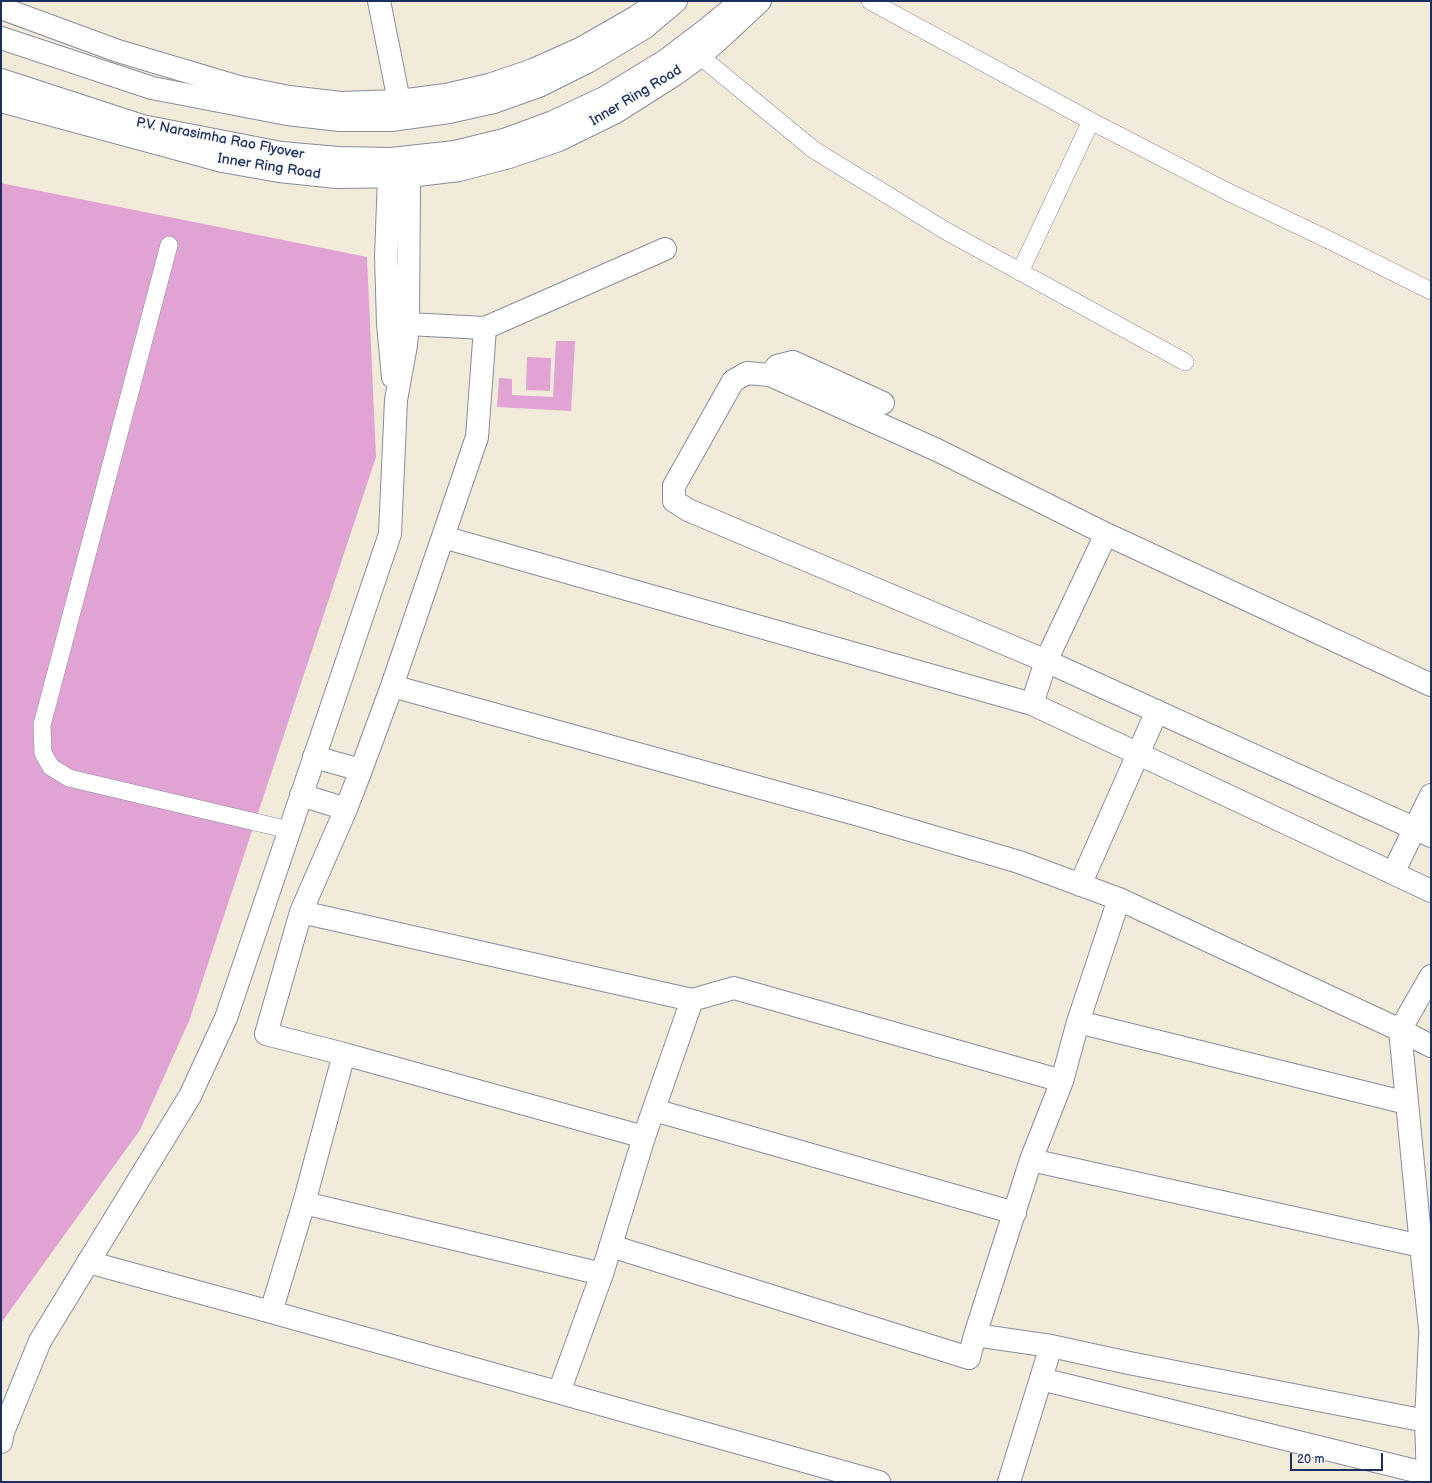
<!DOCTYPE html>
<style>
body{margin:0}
#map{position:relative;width:1432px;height:1483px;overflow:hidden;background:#f2ebd9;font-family:"Balsamiq Sans",sans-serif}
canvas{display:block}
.frame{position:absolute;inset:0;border:2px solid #1b2f5e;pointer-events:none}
.scale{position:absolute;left:1290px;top:1453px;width:93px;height:18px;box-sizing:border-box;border:2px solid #1b2f5e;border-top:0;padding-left:5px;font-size:12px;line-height:14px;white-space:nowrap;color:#1b2f5e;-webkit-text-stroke:3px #f6f6f2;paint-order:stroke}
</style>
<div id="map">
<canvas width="1432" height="1483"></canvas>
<div class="frame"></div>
<div class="scale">20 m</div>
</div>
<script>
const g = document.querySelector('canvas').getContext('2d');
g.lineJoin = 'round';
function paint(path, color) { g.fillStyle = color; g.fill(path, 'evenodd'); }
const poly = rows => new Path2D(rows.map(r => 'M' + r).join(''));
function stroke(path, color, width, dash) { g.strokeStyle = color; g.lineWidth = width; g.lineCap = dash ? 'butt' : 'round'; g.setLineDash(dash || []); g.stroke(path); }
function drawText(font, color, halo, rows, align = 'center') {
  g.font = font + ' "Balsamiq Sans",sans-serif'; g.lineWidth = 3; g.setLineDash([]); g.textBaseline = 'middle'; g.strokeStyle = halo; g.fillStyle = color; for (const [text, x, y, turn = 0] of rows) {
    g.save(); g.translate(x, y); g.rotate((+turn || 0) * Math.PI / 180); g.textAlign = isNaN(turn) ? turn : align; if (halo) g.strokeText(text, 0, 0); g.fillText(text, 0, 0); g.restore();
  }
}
const building = poly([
 [1,183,367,257,376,457,189,1021,140,1130,1,1323],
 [556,341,575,341,571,411,497,407,499,378,512,379,512,395,553,397],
 [527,357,551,358,550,391,526,390]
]);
const lane = poly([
 [870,1,1091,121,1226,191,1331,241,1431,291],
 [700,56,814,150,946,231,1185,362],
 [169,245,42,725,43,753,51,767,69,778,289,830],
 [1020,272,1091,121]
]);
const street = poly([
 [379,1,399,101],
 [408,324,485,328,665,249],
 [485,328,477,437,392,686,361,770,346,809,301,912,266,1034,344,1054,304,1203,271,1312,879,1482],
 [770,375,777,366,793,362,883,403],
 [443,537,1032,704,1431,891],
 [1431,685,1106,534,937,450,770,375,747,373,733,381,674,486,674,501,688,510,1046,661,1431,836],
 [392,686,859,815,1019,862,1119,899,1400,1030,1431,1046],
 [1032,704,1046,661,1106,534],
 [314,757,361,770],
 [301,795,346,809],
 [1393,873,1431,795],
 [1080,885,1157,711],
 [1119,899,1078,1022,1062,1081,1031,1160,975,1335,1051,1346,1129,1363,1426,1421,1430,1337],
 [301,912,692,1000,734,988,1062,1081],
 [1431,976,1400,1030,1421,1246,1431,1337],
 [1078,1022,1407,1103],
 [344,1054,644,1137],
 [654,1110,1015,1213],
 [1031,1160,1421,1246],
 [304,1203,602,1274],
 [611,1246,969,1358,975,1335],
 [88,1262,271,1312],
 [1041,1379,1428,1474,1431,1474],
 [559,1392,602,1274,644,1137,692,1000],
 [1426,1421,1428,1482],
 [1009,1482,1051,1346]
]);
const secondary = poly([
 [389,177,386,256,388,324,393,377],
 [1,1442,3,1432,40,1341,190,1096,226,1018,390,534,396,400,406,345,408,324,409,176]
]);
const primary = poly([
 [1,8,118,51,239,87,289,97,341,103,399,101,446,95,489,85,533,70,582,48,636,17,660,1],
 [1,101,222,161,279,171,337,177,409,176,459,170,509,157,559,140,614,113,674,75,700,56,728,31,760,1]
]);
const highway = poly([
 [1,38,152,88,287,114,340,120,391,120,449,112,494,102,539,86,589,61,644,28,676,1],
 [1,80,142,126,281,153,338,158,391,159,455,152,504,140,553,122,606,97,665,61,707,29,741,1]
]);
const streetNames = [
 ["Inner Ring Road",636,96,-31],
 ["P.V. Narasimha Rao Flyover",220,139,11],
 ["Inner Ring Road",269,167,9]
];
paint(building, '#e1a3d3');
stroke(lane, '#868d9c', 18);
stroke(street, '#868d9c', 24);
stroke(secondary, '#868d9c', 24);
stroke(primary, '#868d9c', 24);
stroke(highway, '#868d9c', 24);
stroke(lane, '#fff', 17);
stroke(street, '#fff', 22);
stroke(secondary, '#fff', 22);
stroke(primary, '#fff', 22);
stroke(highway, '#fff', 22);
drawText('14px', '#1b2f5e', '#f6f6f2', streetNames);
</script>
